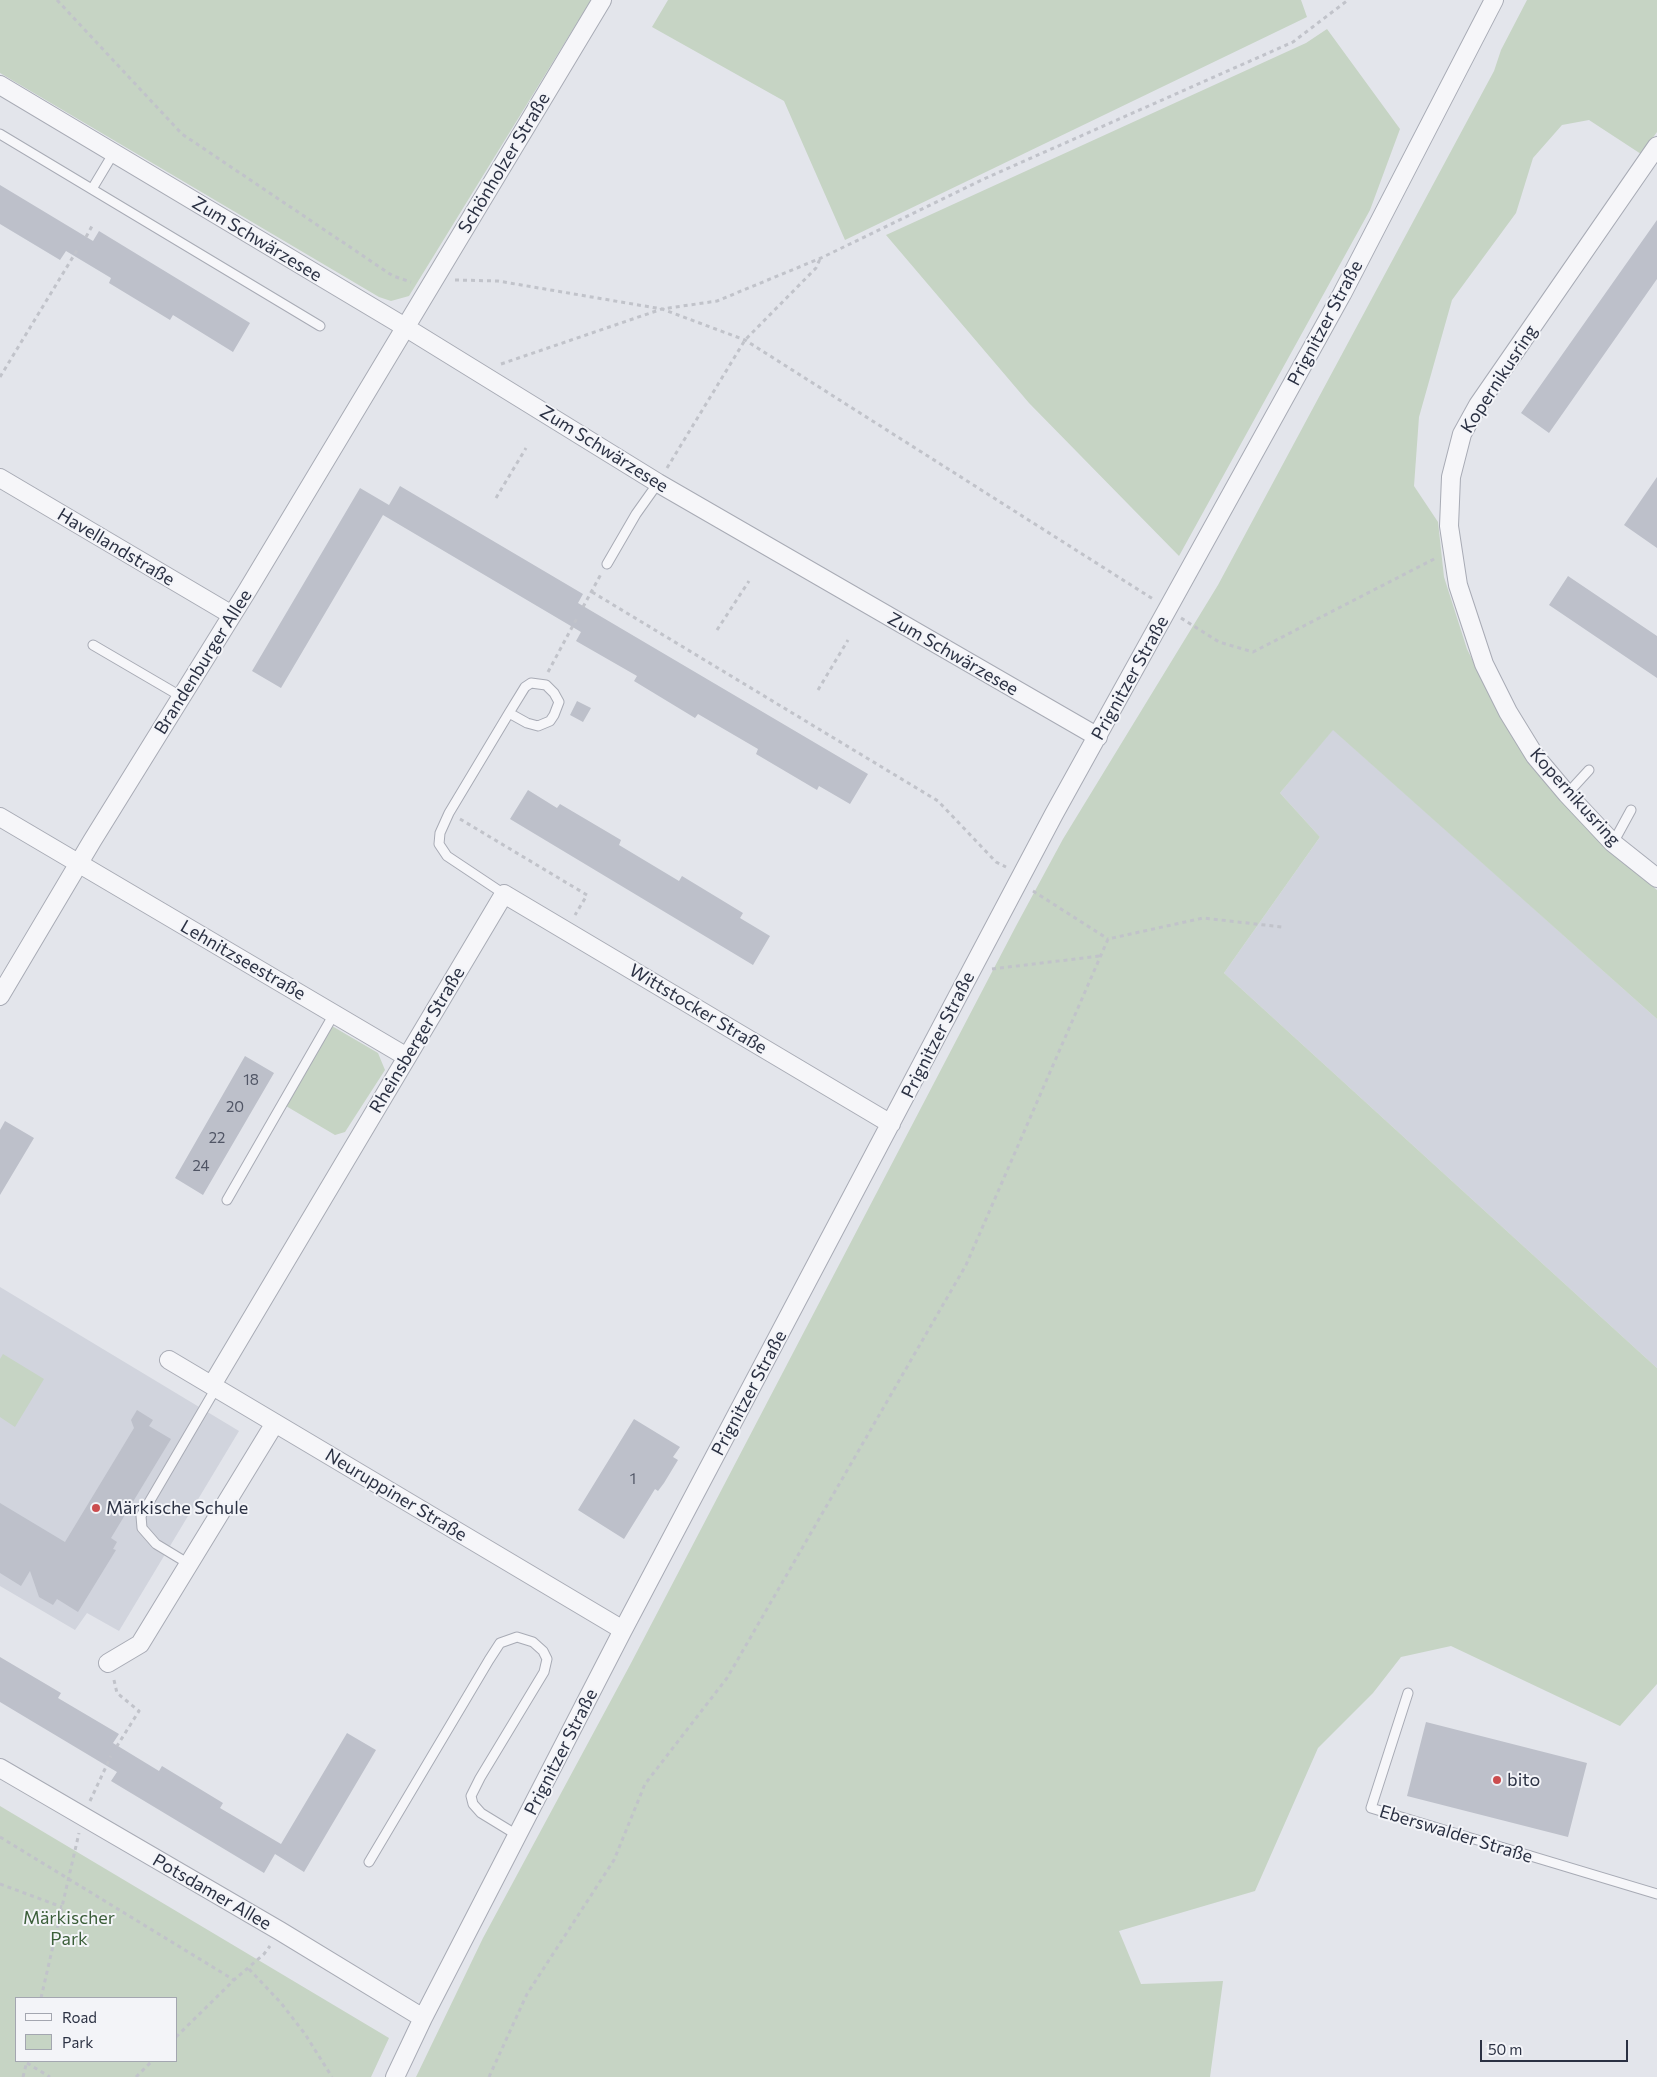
<!DOCTYPE html>
<meta charset="utf-8">
<style>
body{margin:0}
#map{position:relative;width:1657px;height:2077px;overflow:hidden;background:#e3e5eb;font-family:Commissioner,sans-serif}
canvas{display:block}
.legend{position:absolute;left:15px;top:1997px;width:162px;height:65px;box-sizing:border-box;background:#f3f4f8;border:1px solid #a3a6b0;margin:0;padding:6px 9px;list-style:none;font-size:15px;color:#2b3143}
.legend li{display:flex;align-items:center;gap:10px;height:25px}
.legend b{width:25px;border:1px solid #a3a6b0}
.scale{position:absolute;left:1480px;top:2040px;width:148px;height:22px;box-sizing:border-box;border:2px solid #2b3143;border-top:0;padding-left:6px;font-size:15px;line-height:18px;white-space:nowrap;color:#2b3143;-webkit-text-stroke:4px #f3f4f8;paint-order:stroke}
</style>
<div id="map">
<canvas width="1657" height="2077"></canvas>
<ul class="legend">
<li><b style="height:6px;background:#f6f6f9"></b>Road</li>
<li><b style="height:14px;background:#c6d4c4"></b>Park</li>
</ul>
<div class="scale">50 m</div>
</div>
<script>
const g = document.querySelector('canvas').getContext('2d');
g.lineJoin = 'round';
function paint(path, color) { g.fillStyle = color; g.fill(path, 'evenodd'); }
const poly = rows => new Path2D(rows.map(r => 'M' + r).join(''));
function stroke(path, color, width, dash) { g.strokeStyle = color; g.lineWidth = width; g.lineCap = dash ? 'butt' : 'round'; g.setLineDash(dash || []); g.stroke(path); }
function drawText(font, color, halo, rows, align = 'center') {
  g.font = font + ' Commissioner,sans-serif'; g.lineWidth = 4; g.setLineDash([]); g.textBaseline = 'middle'; g.strokeStyle = halo; g.fillStyle = color; for (const [text, x, y, turn = 0] of rows) {
    g.save(); g.translate(x, y); g.rotate((+turn || 0) * Math.PI / 180); g.textAlign = isNaN(turn) ? turn : align; if (halo) g.strokeText(text, 0, 0); g.fillText(text, 0, 0); g.restore();
  }
}
const built = poly([
 [1333,729,1657,1019,1657,1368,1224,973,1320,837,1280,793],
 [0,1287,239,1431,119,1631,87,1613,75,1630,0,1586]
]);
const green = poly([
 [0,0,591,0,409,296,391,301,379,297,0,73],
 [668,0,1301,0,1307,17,845,240,784,101,652,27],
 [1527,0,1657,0,1657,132,1641,154,1589,120,1562,125,1533,158,1516,213,1452,300,1419,417,1414,486,1438,522,1444,577,1467,649,1505,725,1530,765,1599,840,1657,890,1657,1019,1333,730,1280,793,1320,837,1224,973,1657,1368,1657,1684,1620,1726,1451,1646,1401,1657,1373,1693,1318,1748,1255,1891,1119,1931,1141,1984,1223,1981,1210,2077,416,2077,483,1938,630,1665,1016,926,1063,839,1218,585,1494,71,1501,50],
 [1327,29,1400,129,1370,210,1179,556,1029,403,886,235,1306,43],
 [332,1026,378,1053,385,1070,345,1132,335,1135,286,1106],
 [3,1354,44,1379,15,1427,0,1417,0,1359],
 [0,1806,389,2038,371,2077,0,2077],
 [16,1998,176,1998,176,2061,16,2061]
]);
const building = poly([
 [0,185,93,241,99,231,250,323,233,352,173,315,170,320,109,283,111,278,66,251,60,260,0,224],
 [1657,220,1657,279,1549,433,1521,413],
 [1657,477,1657,548,1624,525],
 [400,486,583,594,578,603,868,774,850,804,819,786,817,790,756,754,758,749,698,714,695,718,634,681,637,676,576,641,581,632,383,515,281,688,252,671,360,488,389,505],
 [1568,576,1657,636,1657,678,1549,605],
 [577,701,591,708,583,722,570,715],
 [528,790,557,808,560,804,621,840,619,845,679,881,682,876,743,913,740,918,770,936,753,965,510,819],
 [245,1056,274,1073,203,1195,175,1178],
 [5,1121,34,1138,0,1195,0,1130],
 [137,1410,153,1420,149,1426,171,1439,111,1538,117,1542,113,1549,116,1550,78,1612,57,1599,53,1605,39,1597,30,1571,21,1586,0,1573,0,1503,65,1542,134,1428,131,1420],
 [634,1419,680,1447,673,1457,678,1460,664,1483,658,1491,655,1489,624,1539,578,1510],
 [0,1657,61,1693,58,1698,119,1734,113,1743,159,1771,162,1766,223,1803,220,1808,281,1844,347,1733,376,1750,304,1872,275,1854,264,1873,111,1781,117,1772,0,1702],
 [1426,1722,1587,1763,1568,1837,1407,1796]
]);
const path = poly([
 [57,0,182,134,393,276,411,282],
 [86,237,92,226],
 [455,280,498,281,662,309,745,340,1153,599],
 [501,364,662,309,717,301,821,258,986,178,1293,42,1348,0],
 [0,377,79,247],
 [667,468,745,340,816,268,820,259],
 [496,498,526,448],
 [592,592,938,801,996,862,1006,867],
 [583,607,601,574],
 [1181,618,1219,642,1253,652,1436,558],
 [717,630,749,581],
 [548,672,577,618],
 [818,690,848,640],
 [460,819,587,895,575,915],
 [1033,891,1108,939],
 [992,969,1100,956],
 [114,1680,117,1693,139,1711,117,1746],
 [90,1801,111,1756],
 [0,1837,234,1980],
 [0,1884,62,1907],
 [249,1969,281,2003,305,2034,332,2077],
 [41,1998,79,1833],
 [176,2037,234,1980,264,1954,270,1946],
 [27,2063,50,2077],
 [23,2077,27,2061],
 [136,2077,152,2061],
 [489,2077,527,1994,614,1860,645,1784,727,1678,966,1265,1108,939,1203,918,1282,927]
]);
const service = poly([
 [0,134,320,326],
 [92,189,113,154],
 [607,564,636,514,658,483],
 [93,645,182,697],
 [1567,794,1589,770],
 [1613,843,1631,810],
 [504,894,447,856,439,844,440,833,449,813,509,713,525,687,531,683,546,685,554,693,559,702,554,715,550,721,538,726,527,723,509,713],
 [227,1200,334,1014],
 [189,1564,156,1544,142,1528,141,1516,216,1388],
 [1408,1693,1371,1808,1657,1894],
 [369,1862,489,1660,500,1643,517,1637,533,1642,543,1651,547,1659,544,1672,480,1778,471,1796,473,1804,481,1813,517,1835]
]);
const minor = poly([
 [0,85,405,327,658,483,1098,737],
 [1657,146,1478,405,1462,434,1451,477,1449,526,1458,585,1484,664,1508,712,1535,756,1567,794,1613,843,1657,878],
 [0,478,232,615],
 [0,817,407,1057],
 [0,996,92,841,247,591,602,0],
 [169,1360,623,1630],
 [212,1385,504,894,891,1124],
 [108,1663,140,1644,275,1423],
 [0,1768,280,1931,423,2018],
 [395,2077,423,2018,623,1630,971,971,1054,814,1342,294,1494,0]
]);
const markers = [
 [96,1508,5,"#cb4d4f"],
 [1497,1780,5,"#cb4d4f"]
];
const numberNames = [
 ["18",251,1080],
 ["20",235,1107],
 ["22",217,1138],
 ["24",201,1166],
 ["1",633,1479]
];
const streetNames = [
 ["Schönholzer Straße",504,163,-59],
 ["Zum Schwärzesee",257,239,31],
 ["Prignitzer Straße",1325,323,-62],
 ["Kopernikusring",1499,379,-57],
 ["Zum Schwärzesee",604,449,32],
 ["Havellandstraße",116,547,31],
 ["Zum Schwärzesee",953,654,30],
 ["Brandenburger Allee",203,662,-58],
 ["Prignitzer Straße",1130,678,-61],
 ["Kopernikusring",1575,797,48],
 ["Lehnitzseestraße",243,960,30],
 ["Wittstocker Straße",698,1009,31],
 ["Prignitzer Straße",938,1035,-63],
 ["Rheinsberger Straße",417,1040,-59],
 ["Prignitzer Straße",749,1393,-62],
 ["Neuruppiner Straße",396,1495,31],
 ["Prignitzer Straße",561,1752,-63],
 ["Eberswalder Straße",1456,1834,17],
 ["Potsdamer Allee",212,1892,30]
];
const poiNames = [
 ["Märkische Schule",106,1508],
 ["bito",1507,1780]
];
const parkNames = [
 ["Märkischer",69,1918],
 ["Park",69,1939]
];
paint(built, '#d1d4dd');
paint(green, '#c6d4c4');
paint(building, '#bdc0ca');
stroke(service, '#a8abb5', 11);
stroke(minor, '#a8abb5', 20);
stroke(path, '#c1c3ca', 3, [4, 4]);
stroke(service, '#f6f6f9', 9);
stroke(minor, '#f6f6f9', 18);
for (const [x, y, r, color] of markers) { const dot = new Path2D(); dot.arc(x, y, r, 0, 2 * Math.PI); g.fillStyle = color; g.fill(dot); stroke(dot, '#f3f4f8', 2); }
drawText('15px', '#505565', null, numberNames);
drawText('18px', '#2b3143', '#f3f4f8', streetNames);
drawText('18px', '#2b3143', '#f3f4f8', poiNames, 'left');
drawText('18px', '#3b5e39', '#f3f4f8', parkNames);
</script>
